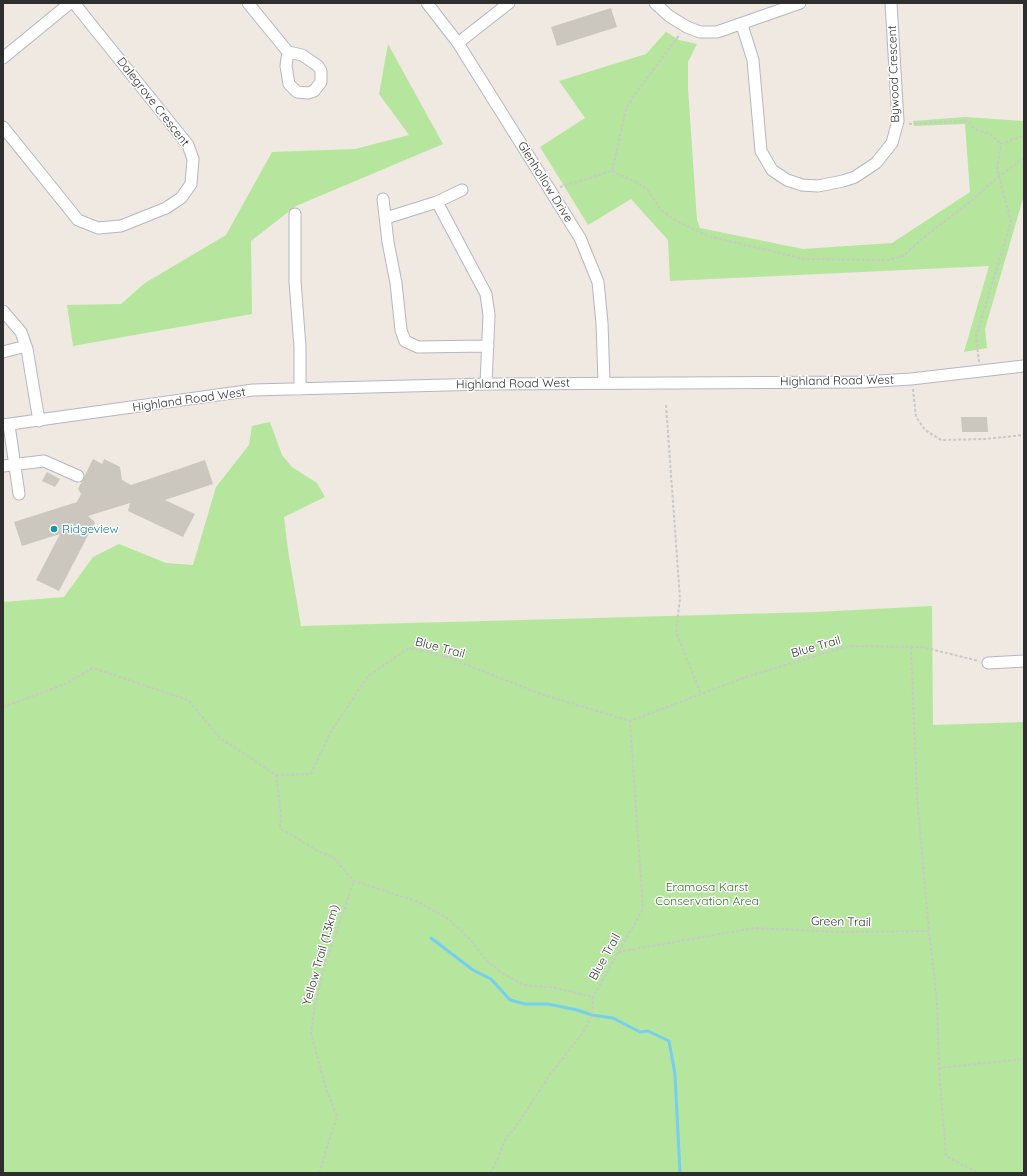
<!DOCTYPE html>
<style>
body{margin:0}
#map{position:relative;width:1027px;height:1176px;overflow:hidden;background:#efe9e1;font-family:Quicksand,sans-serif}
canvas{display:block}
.frame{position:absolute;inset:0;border:4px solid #2e2e2e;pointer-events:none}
</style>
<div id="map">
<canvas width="1027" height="1176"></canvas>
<div class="frame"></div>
</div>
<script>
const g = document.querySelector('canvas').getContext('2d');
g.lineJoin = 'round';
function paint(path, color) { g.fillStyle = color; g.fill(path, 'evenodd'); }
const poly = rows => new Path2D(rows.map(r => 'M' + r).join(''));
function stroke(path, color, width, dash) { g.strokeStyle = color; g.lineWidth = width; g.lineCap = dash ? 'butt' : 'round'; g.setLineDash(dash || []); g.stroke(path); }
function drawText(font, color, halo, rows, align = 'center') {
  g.font = font + ' Quicksand,sans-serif'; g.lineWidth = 3; g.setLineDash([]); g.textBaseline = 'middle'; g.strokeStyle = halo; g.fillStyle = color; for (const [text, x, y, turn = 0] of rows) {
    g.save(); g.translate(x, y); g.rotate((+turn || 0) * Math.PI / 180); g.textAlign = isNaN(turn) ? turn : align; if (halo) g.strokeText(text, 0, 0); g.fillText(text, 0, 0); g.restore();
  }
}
const green = poly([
 [666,32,679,40,697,44,688,62,688,89,697,220,700,228,803,249,892,243,970,192,965,124,914,126,913,121,965,117,1024,121,1024,195,985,329,987,348,964,352,989,266,670,281,668,240,631,199,588,225,540,147,585,118,559,81,646,54],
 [388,44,443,144,296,206,251,241,252,314,73,346,67,305,121,304,145,283,226,235,272,152,355,149,409,135,379,94],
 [270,422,282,455,292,467,317,483,325,497,284,517,288,550,301,626,816,612,932,606,933,725,1024,722,1024,1173,3,1173,3,602,64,597,93,557,119,544,166,563,193,565,216,487,249,445,252,426]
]);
const stream = poly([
 [431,938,473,970,491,979,510,1000,525,1004,548,1004,577,1010,592,1015,613,1018,640,1032,648,1031,669,1041,675,1074,680,1173]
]);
const building = poly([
 [611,8,617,27,557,46,551,27],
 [961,417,987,417,988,432,962,432],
 [93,459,102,464,104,459,120,467,122,480,131,485,205,460,213,484,165,500,195,514,183,537,128,511,130,503,88,516,95,522,59,591,36,580,60,534,22,546,14,522,77,502,81,494,78,489],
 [47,472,60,479,55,487,42,481]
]);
const path = poly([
 [909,124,967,121,975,129,990,134,1001,144],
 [612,171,638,183,648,190,660,209,673,219,708,236,804,259,889,260,903,256,923,238,971,201,998,177,1024,158],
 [560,187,612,171,626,109,633,97,680,34],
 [979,362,976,336,1011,222,997,169,1001,144,1024,135],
 [913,389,916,417,925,430,941,440,985,439,1024,435],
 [666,405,680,599,676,632,701,694],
 [911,647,917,796,929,931],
 [3,707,63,685,93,668,188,700,220,738,276,775,281,814,280,828,318,851,334,858,354,881,416,901,447,918,468,937,486,960,502,973,524,985,556,988,593,997],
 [276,775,311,774,330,733,368,676,409,648,447,657,541,694,630,721],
 [618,952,754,928,841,932,929,931,937,1003,939,1068,1024,1059],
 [939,1068,946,1156,978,1173],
 [319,1173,337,1116,326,1089,311,1033,315,1005,324,968,354,881],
 [490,1173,495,1165,506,1138,515,1128,549,1076,584,1031,592,1015,593,997,643,909,630,721,746,677,849,646,922,647,979,661]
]);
const minor = poly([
 [248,3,288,52],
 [427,3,458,43,580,238,598,282,602,323,604,382],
 [655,3,669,16,687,27,700,32,717,32,800,3],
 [742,25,753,60,761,151,772,170,787,180,802,185,818,186,843,181,855,177,876,163,892,143,898,121,891,3],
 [458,43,509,3],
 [288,52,302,55,318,66,321,71,321,82,314,91,308,93,297,92,289,84,286,66,288,52],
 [3,58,70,3],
 [3,127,78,220,98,228,121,226,166,208,181,198,191,184,193,159,188,145,74,3],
 [383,199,388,242,396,283,401,330,405,341,418,347,488,346],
 [437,202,486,294,489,315,486,384],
 [295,214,295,281,300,347,300,389],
 [386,218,437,202,462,190],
 [3,311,21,332,27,349,39,421],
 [3,352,26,346],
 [3,425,253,390,486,384,862,382,911,379,1024,366],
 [9,425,19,494],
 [3,466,44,461,78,476],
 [988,663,1024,661]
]);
const markers = [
 [54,529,4,"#0f9aa8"]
];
const streetNames = [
 ["Bywood Crescent",894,74,-92],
 ["Dalegrove Crescent",153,102,52],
 ["Glenhollow Drive",545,182,58],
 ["Highland Road West",837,381,-1],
 ["Highland Road West",513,384,-1],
 ["Highland Road West",189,400,-8],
 ["Blue Trail",816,647,-16],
 ["Blue Trail",440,648,15],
 ["Green Trail",841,922,1],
 ["Yellow Trail (1.3km)",321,955,-74],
 ["Blue Trail",605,957,-61]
];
const cultureNames = [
 ["Ridgeview",62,529]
];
const parkNames = [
 ["Eramosa Karst",707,887],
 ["Conservation Area",707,901]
];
paint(green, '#b6e59e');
stroke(stream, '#75cff0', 3);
paint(building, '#cbc7bf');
stroke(minor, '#b4b7c1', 13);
stroke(path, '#c9c9c9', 2, [3, 2]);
stroke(minor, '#fff', 11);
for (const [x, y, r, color] of markers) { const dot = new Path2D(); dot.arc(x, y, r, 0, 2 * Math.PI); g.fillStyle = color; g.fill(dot); stroke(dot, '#fff', 1.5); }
drawText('12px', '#2e2e2e', '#fff', streetNames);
drawText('12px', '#0d838f', '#fff', cultureNames, 'left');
drawText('12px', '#2c6e1b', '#fff', parkNames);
</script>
